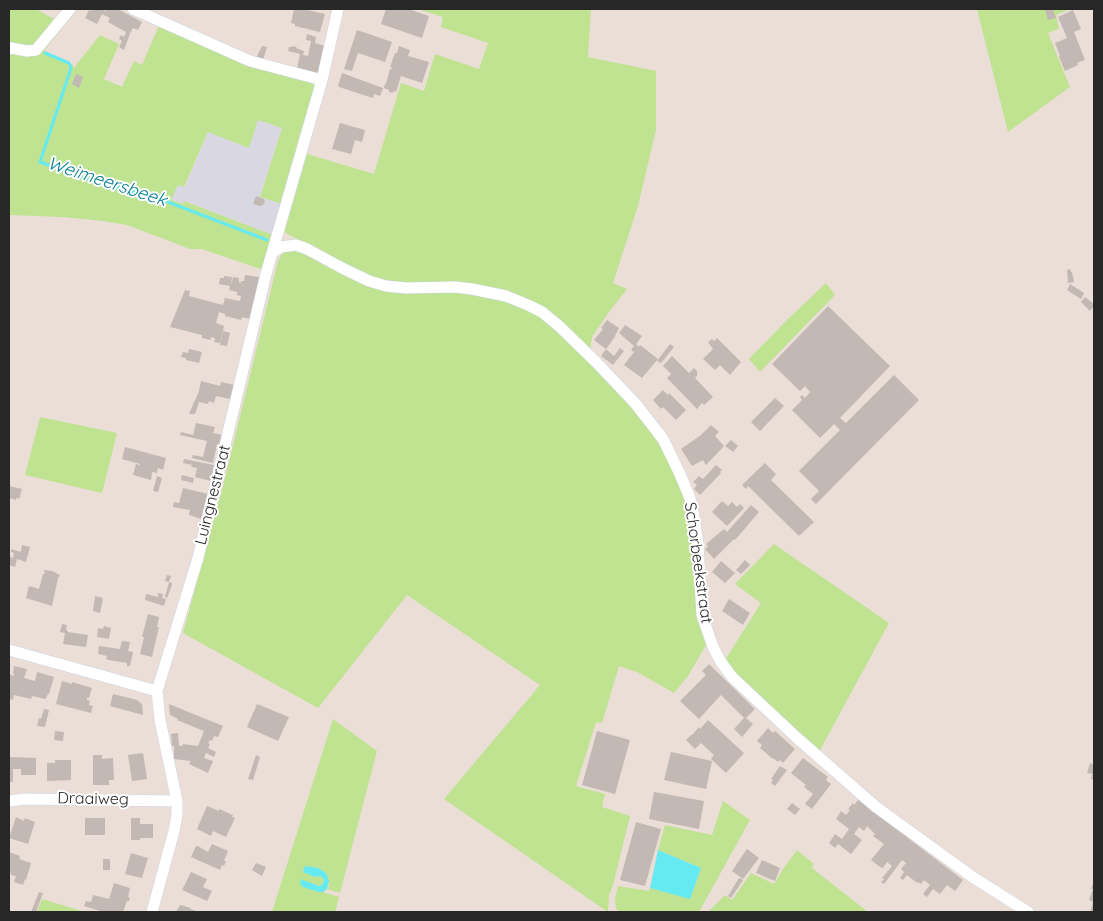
<!DOCTYPE html>
<style>
body{margin:0}
#map{position:relative;width:1103px;height:921px;overflow:hidden;background:#eaded7;font-family:Quicksand,sans-serif}
canvas{display:block}
.frame{position:absolute;inset:0;border:10px solid #272727;pointer-events:none}
</style>
<div id="map">
<canvas width="1103" height="921"></canvas>
<div class="frame"></div>
</div>
<script>
const g = document.querySelector('canvas').getContext('2d');
g.lineJoin = 'round';
function paint(path, color) { g.fillStyle = color; g.fill(path, 'evenodd'); }
const poly = rows => new Path2D(rows.map(r => 'M' + r).join(''));
function stroke(path, color, width, dash) { g.strokeStyle = color; g.lineWidth = width; g.lineCap = dash ? 'butt' : 'round'; g.setLineDash(dash || []); g.stroke(path); }
function drawText(font, color, halo, rows, align = 'center') {
  g.font = font + ' Quicksand,sans-serif'; g.lineWidth = 4; g.setLineDash([]); g.textBaseline = 'middle'; g.strokeStyle = halo; g.fillStyle = color; for (const [text, x, y, turn = 0] of rows) {
    g.save(); g.translate(x, y); g.rotate((+turn || 0) * Math.PI / 180); g.textAlign = isNaN(turn) ? turn : align; if (halo) g.strokeText(text, 0, 0); g.fillText(text, 0, 0); g.restore();
  }
}
const industrial = poly([
 [258,120,282,128,260,196,282,204,273,235,185,201,183,205,171,200,178,185,185,187,208,132,249,148]
]);
const green = poly([
 [9,9,36,9,54,19,63,9,77,9,44,51,70,63,73,65,73,69,100,35,119,44,104,79,122,87,134,61,142,65,160,23,309,82,315,86,282,204,260,197,282,128,258,120,249,148,208,132,184,187,178,185,171,200,183,204,184,201,273,235,263,270,202,249,190,249,127,225,103,221,62,217,9,215],
 [417,9,591,9,588,57,656,71,656,130,638,206,613,283,627,289,609,312,592,337,590,350,539,305,383,281,363,274,284,232,307,154,374,174,401,83,424,91,435,54,479,69,488,43,441,27,443,17],
 [977,9,1067,9,1068,10,1056,15,1059,29,1048,33,1070,87,1008,132],
 [293,248,410,291,466,293,491,298,524,308,543,319,564,337,615,389,649,429,665,454,682,490,690,529,697,614,706,645,688,676,674,693,637,672,619,666,602,723,596,722,576,786,605,794,602,807,630,816,613,885,609,895,608,912,444,799,540,685,407,595,318,708,183,633,222,490,278,261,281,255,286,251],
 [826,283,835,295,760,372,749,359,787,320],
 [40,417,117,433,102,493,25,475],
 [774,544,889,623,819,752,737,678,725,660,761,603,735,584],
 [333,719,377,751,340,893,327,889,329,885,326,873,318,868,306,866,303,871,315,877,321,876,324,880,321,885,319,886,313,883,319,892,323,892,339,897,335,912,272,912],
 [723,801,750,820,699,912,621,912,616,909,615,899,618,886,649,891,650,888,690,898,701,868,658,850,665,825,712,835],
 [797,850,814,864,812,868,868,912,708,912,725,895,732,900,751,873,774,884,785,866],
 [42,899,85,912,37,912]
]);
const water = poly([
 [658,850,701,868,690,899,650,888],
 [306,866,318,868,326,873,329,881,327,889,323,892,319,892,303,887,300,884,301,879,319,886,322,885,324,880,321,876,315,877,303,872,304,868]
]);
const stream = poly([
 [45,53,69,63,71,68,40,162,99,183,155,197,267,240]
]);
const building = poly([
 [92,9,102,9,106,11,107,9,118,9,142,22,138,30,133,28,131,32,131,31,124,50,119,47,122,41,119,39,121,35,124,37,126,32,108,22,110,18,102,14,97,24,85,18,89,10,91,11],
 [294,9,303,9,325,14,320,32,295,26,295,24,291,23],
 [386,9,408,9,429,16,422,38,381,24],
 [1045,9,1053,9,1056,18,1048,20],
 [1073,10,1081,29,1074,32,1085,60,1077,63,1078,65,1065,71,1059,57,1060,56,1055,43,1067,38,1058,17],
 [357,30,392,42,385,62,358,53,352,71,344,69],
 [307,34,316,37,315,43,325,46,318,73,297,69,300,54,288,51,289,47,292,47,293,46,297,47,296,48,304,51,303,55,308,56,311,41,306,40],
 [262,46,267,47,263,60,256,58],
 [399,46,410,50,408,56,429,62,422,83,401,76,396,92,393,91,393,93,389,92,389,90,384,88,385,83,386,84,390,69,391,70,392,67,390,67,395,53,397,53],
 [342,73,383,88,380,96,374,94,373,98,339,87,338,86],
 [76,74,83,77,79,88,72,84],
 [340,123,365,130,362,142,355,140,351,154,332,149],
 [256,196,264,199,265,202,263,205,260,206,253,204],
 [1070,269,1071,272,1072,272,1074,282,1068,283,1067,270],
 [245,275,259,277,254,304,250,319,242,317,241,320,225,316,225,314,219,312,216,323,224,326,220,343,214,342,215,338,211,337,211,340,202,338,202,335,170,327,185,290,190,291,189,296,223,305,225,298,240,301,241,296,237,295,237,292,229,290,230,286,219,284,220,278,224,278,224,276,232,277,231,285,233,277,239,278,239,282,241,283,241,281,244,281],
 [1070,284,1084,293,1081,299,1067,290],
 [1085,297,1094,304,1094,306,1090,311,1081,302],
 [828,306,890,366,840,418,846,423,894,375,919,400,816,504,811,499,819,491,799,471,840,430,834,424,820,438,792,410,802,400,800,397,802,395,805,398,810,392,805,386,800,391,772,364],
 [607,320,619,328,614,338,606,349,594,340,603,329,601,328],
 [625,325,642,336,636,344,639,347,640,345,658,359,642,378,624,365,634,352,631,350,634,346,619,333],
 [223,331,230,333,227,346,220,345],
 [717,338,741,362,730,375,720,365,715,370,703,359,713,349,708,342,712,339,714,341],
 [670,344,674,347,661,363,657,361],
 [620,348,624,351,613,365,601,356,606,349,614,356],
 [189,349,202,352,199,363,186,360,186,358,181,357,183,352,188,353],
 [672,356,689,373,694,368,697,371,697,376,695,378,713,397,704,405,702,403,697,409,667,378,671,374,663,366],
 [201,381,220,386,221,382,234,385,230,399,216,396,214,403,209,401,208,404,199,402,195,414,189,414,199,391],
 [663,390,668,395,669,393,686,410,676,420,663,407,661,409,653,400],
 [775,398,784,406,760,431,751,422],
 [196,423,215,427,213,433,222,435,220,444,217,444,213,463,192,458,193,455,203,457,207,441,180,435,181,432,193,435],
 [711,425,719,432,715,436,724,446,706,465,703,460,692,466,681,449,701,435],
 [731,440,738,446,733,452,725,446],
 [125,447,166,458,163,470,158,468,157,473,152,472,151,480,133,475,136,464,140,465,140,464,122,459],
 [184,459,214,465,211,481,195,477,197,468,191,467,192,465,183,463],
 [765,463,776,474,771,480,814,522,799,536,748,486,746,489,742,485],
 [716,465,722,470,720,472,721,473,700,495,694,489,697,485,693,482,699,476,703,479],
 [182,475,194,478,193,483,181,480],
 [157,476,162,478,158,492,153,491],
 [9,486,22,489,19,499,16,498,16,500,9,498],
 [183,488,208,494,201,519,189,515,190,510,173,507,174,502,179,503],
 [722,501,728,506,732,502,737,507,740,504,744,508,727,526,712,512],
 [751,505,759,512,735,540,734,539,714,559,705,549,708,546,706,544,724,529,727,532],
 [22,545,30,547,26,562,17,559,15,567,9,565,9,556,13,558,14,553,11,552,11,549,21,552],
 [745,560,750,565,741,574,736,570],
 [721,561,735,573,725,583,712,572],
 [44,570,52,571,60,575,58,578,52,606,26,598,29,586,39,589,43,574,45,574],
 [167,575,171,576,169,582,172,583,172,585,167,598,165,597,169,582,165,581],
 [158,593,163,594,162,598,166,599,164,606,145,600,146,594,158,597],
 [95,596,103,598,100,613,93,611],
 [729,599,750,613,743,625,722,611],
 [148,614,159,617,157,627,159,627,152,657,140,654,144,637,142,637,143,633],
 [62,624,67,625,66,630,68,631,68,632,88,635,86,647,63,644,65,633,60,632],
 [104,626,111,628,109,639,97,637,98,628,103,629],
 [122,641,130,642,128,651,133,652,130,666,127,666,127,663,109,660,106,659,107,656,98,654,99,646,120,649],
 [709,664,755,709,746,718,753,724,742,737,734,729,744,718,721,695,699,719,680,701,706,675,702,671],
 [14,666,27,669,24,678,35,681,37,672,54,677,49,694,48,694,46,698,45,699,32,696,31,699,14,695,13,700,9,699,9,674,14,676,14,674,13,673],
 [62,681,72,684,72,682,92,688,89,698,87,698,87,700,90,701,89,705,93,706,91,713,56,704],
 [113,694,137,700,142,704,143,715,110,706],
 [169,704,223,726,218,737,214,736,212,741,210,740,208,743,210,744,208,748,216,752,214,757,206,753,204,758,213,761,208,773,189,764,191,761,174,759,174,746,172,746,171,734,178,733,179,746,182,746,183,744,198,746,204,731,177,720,178,719,170,715],
 [257,704,289,717,278,741,247,727],
 [44,709,49,710,45,727,37,726,39,718,41,719],
 [708,720,744,753,726,773,711,759,714,755,701,743,695,749,686,740,691,735,692,735,699,727,700,729],
 [768,728,773,733,775,731,795,749,783,763,780,760,778,762,773,758,773,759,760,748,762,745,757,741],
 [55,731,64,732,63,741,54,740],
 [597,731,630,740,615,794,582,785],
 [671,752,712,761,706,789,664,780],
 [143,753,147,779,132,781,128,755],
 [93,755,102,755,102,759,113,758,114,780,109,780,109,785,93,785],
 [256,755,260,757,253,780,248,779],
 [9,757,36,758,36,775,21,775,21,769,13,769,13,782,9,782],
 [803,758,828,777,826,780,831,784,812,809,805,804,813,794,804,787,806,785,791,773],
 [55,760,71,760,71,780,47,781,47,763,55,763],
 [1090,763,1094,765,1094,780,1091,779,1092,774,1087,773],
 [780,766,787,770,775,786,771,783,773,780,771,779],
 [654,792,704,801,699,829,649,819],
 [858,800,963,880,955,891,947,885,940,894,933,889,927,897,923,894,930,885,924,880,921,884,918,882,917,883,907,875,903,880,900,878,904,872,901,869,906,863,902,860,884,884,881,882,884,879,882,878,892,866,887,862,883,868,880,867,871,860,884,844,873,836,875,834,867,826,864,831,859,827,854,834,862,840,851,854,838,844,835,848,829,843,835,834,842,839,849,829,836,819,841,811,846,815,850,810,848,809,853,803,854,805],
 [792,803,800,809,795,815,787,809],
 [207,806,219,811,219,809,233,815,232,817,235,818,226,837,213,831,211,836,197,829],
 [16,817,24,821,25,818,35,822,28,844,9,838],
 [85,818,105,818,105,835,85,835],
 [131,818,140,818,140,824,153,824,153,838,140,838,140,840,131,840],
 [636,822,661,829,645,886,620,880],
 [212,844,228,851,224,861,226,861,224,866,222,865,220,870,191,857,196,846,198,846,208,852],
 [747,849,759,858,743,879,732,871],
 [9,852,20,856,19,859,31,863,26,880,25,879,23,885,14,882,16,876,11,875,11,873,9,872],
 [131,853,148,858,142,878,125,874],
 [103,859,110,859,110,870,103,870],
 [762,860,780,868,775,881,756,873],
 [256,863,266,867,262,876,252,870],
 [191,872,207,879,203,887,212,891,207,901,182,890],
 [739,878,743,880,731,898,728,896],
 [114,883,130,888,128,897,130,898,129,901,127,901,123,912,103,912,84,906,86,901,91,902,93,895,109,899],
 [1093,883,1094,884,1094,912,1090,912,1093,902,1089,900,1093,889,1091,889],
 [39,892,43,893,36,912,31,912],
 [180,905,191,908,190,909,199,912,176,912]
]);
const minor = poly([
 [133,9,250,61,322,80],
 [9,49,11,48,27,51,36,50,70,9],
 [273,252,281,247,296,245,307,249,342,268,369,281,386,286,406,288,455,287,472,289,506,296,528,305,542,312,559,326,597,363,635,403,663,439,679,472,690,498,694,517,698,545,702,615,713,647,721,662,732,677,796,737,876,807,974,878,1028,912],
 [9,650,157,691],
 [9,801,25,799,177,801],
 [152,912,174,831,177,815,177,801,160,720,157,691,198,558,266,274,322,80,338,9]
]);
const streetNames = [
 ["Luingnestraat",213,495,-76],
 ["Schorbeekstraat",698,563,82],
 ["Draaiweg",93,799,1]
];
const waterNames = [
 ["Weimeersbeek",107,182,18]
];
paint(industrial, '#d9d8e2');
paint(green, '#bfe391');
paint(water, '#65eaf1');
stroke(stream, '#65eaf1', 3);
paint(building, '#c2b8b4');
stroke(minor, '#ccd5e1', 12);
stroke(minor, '#fff', 11);
drawText('16px', '#272727', '#fff', streetNames);
drawText('italic 18px', '#097f91', '#fff', waterNames);
</script>
